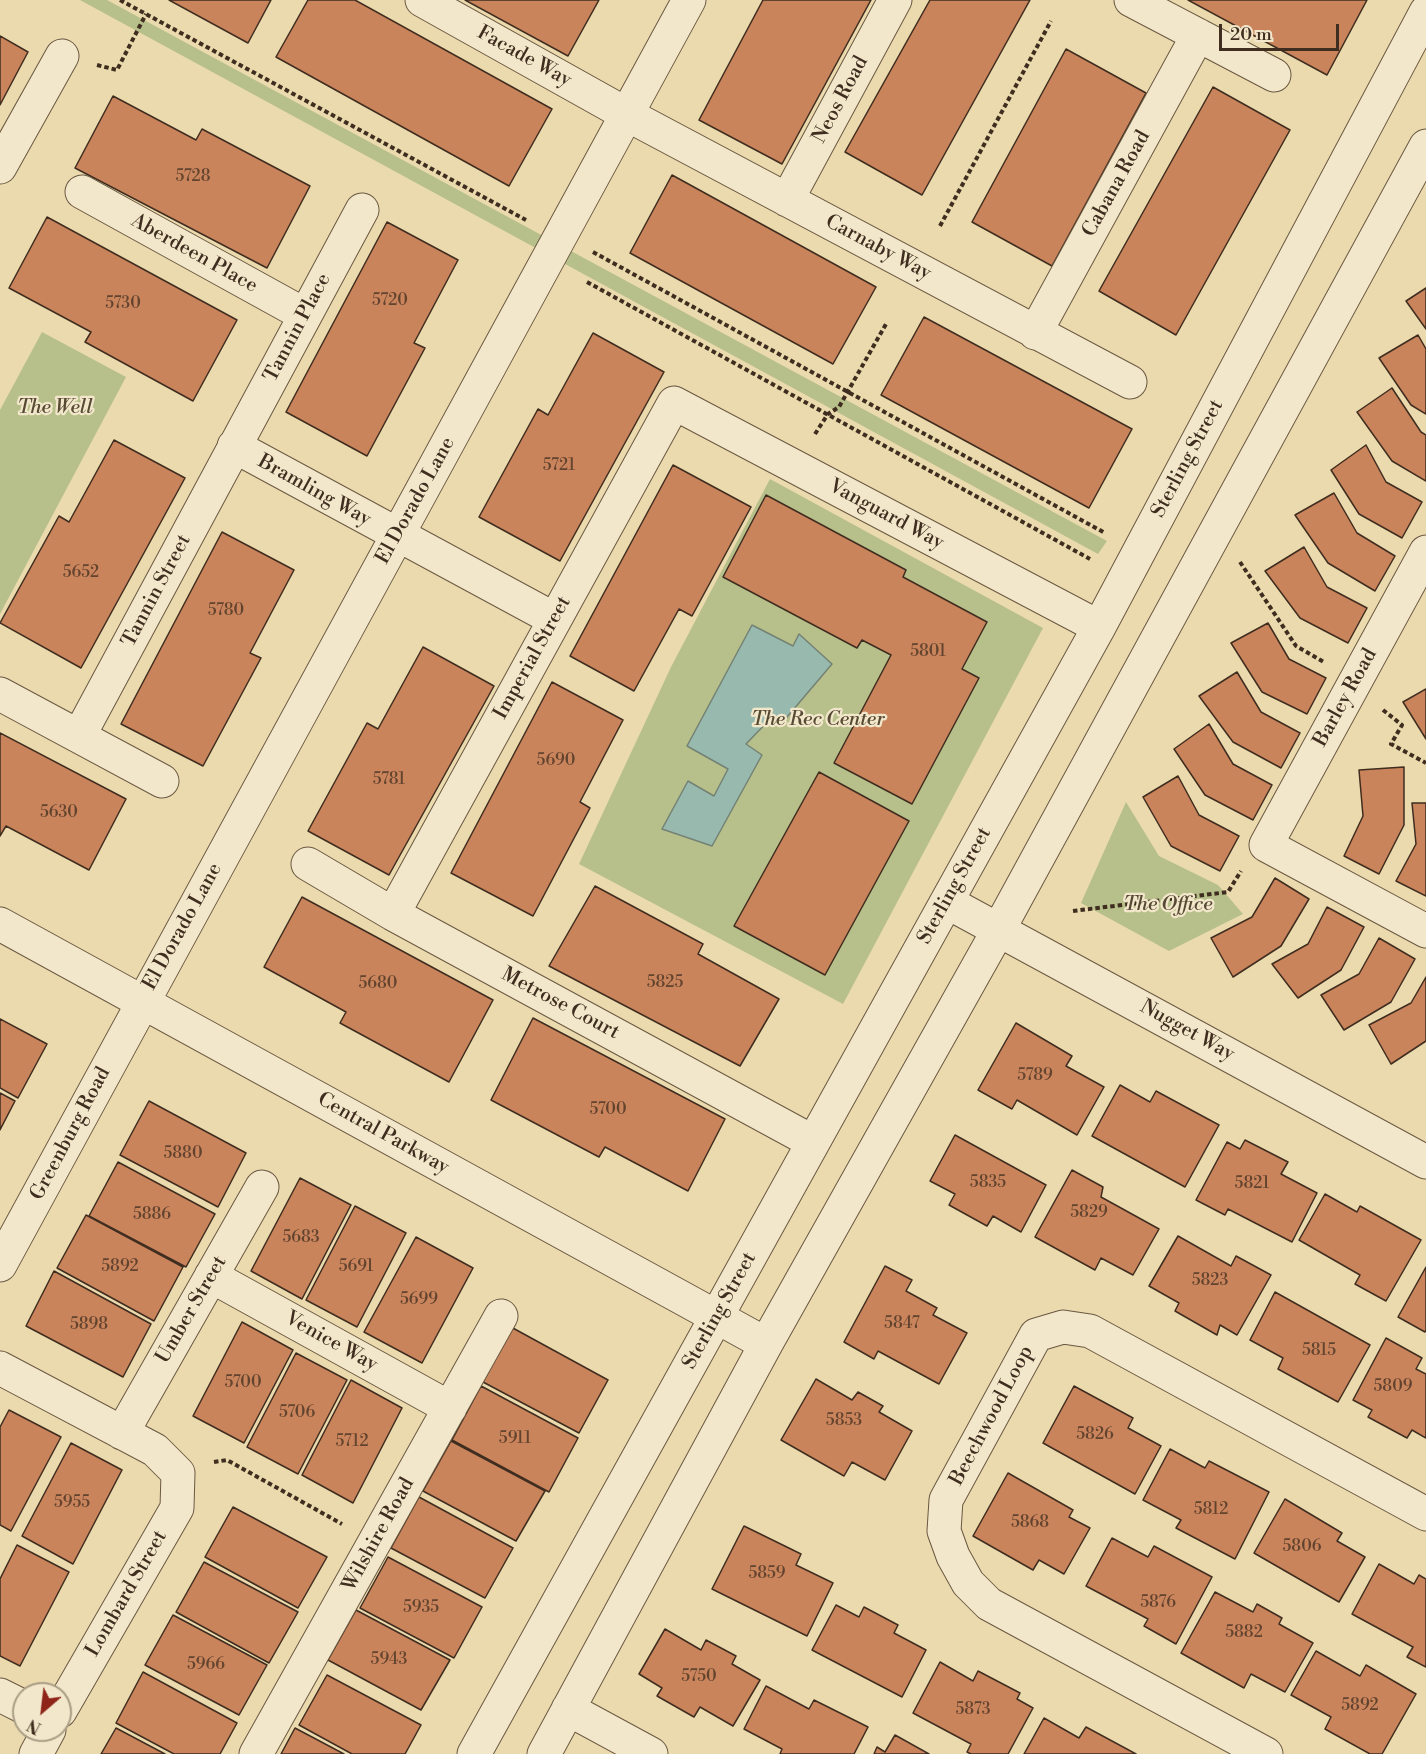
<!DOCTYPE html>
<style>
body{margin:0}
#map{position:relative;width:1426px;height:1754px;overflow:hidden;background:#ebdaad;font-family:"Libre Bodoni",serif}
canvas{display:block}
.north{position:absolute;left:12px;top:1682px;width:60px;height:60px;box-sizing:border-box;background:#f2e7ca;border:2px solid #aa9d86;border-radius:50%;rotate:208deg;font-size:16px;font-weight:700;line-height:24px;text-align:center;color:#3f2d1f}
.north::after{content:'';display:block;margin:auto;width:21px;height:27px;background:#8f2418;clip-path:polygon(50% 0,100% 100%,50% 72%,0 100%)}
.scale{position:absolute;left:1219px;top:24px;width:120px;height:27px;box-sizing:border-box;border:3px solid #3f2d1f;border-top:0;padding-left:8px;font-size:18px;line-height:21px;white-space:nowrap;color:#3f2d1f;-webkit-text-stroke:4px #f2e7ca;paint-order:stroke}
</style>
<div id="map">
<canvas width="1426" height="1754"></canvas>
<div class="north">N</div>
<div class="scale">20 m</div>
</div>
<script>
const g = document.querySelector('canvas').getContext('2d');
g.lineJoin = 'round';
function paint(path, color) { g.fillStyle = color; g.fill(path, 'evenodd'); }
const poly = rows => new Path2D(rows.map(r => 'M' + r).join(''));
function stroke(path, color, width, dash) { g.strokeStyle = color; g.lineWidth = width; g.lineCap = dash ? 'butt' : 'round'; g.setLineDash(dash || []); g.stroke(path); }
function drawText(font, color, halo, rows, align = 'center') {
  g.font = font + ' "Libre Bodoni",serif'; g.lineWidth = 4.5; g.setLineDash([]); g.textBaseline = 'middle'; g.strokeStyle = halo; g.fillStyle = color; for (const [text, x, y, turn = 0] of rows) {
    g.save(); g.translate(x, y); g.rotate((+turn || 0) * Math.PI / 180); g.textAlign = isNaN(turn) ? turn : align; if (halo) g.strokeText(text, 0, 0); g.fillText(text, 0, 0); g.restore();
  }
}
const green = poly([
 [80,0,107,0,1107,541,1098,554],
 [42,332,126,377,0,614,0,410],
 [770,479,1043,628,843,1004,579,864,671,667],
 [1126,802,1159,856,1218,885,1243,914,1169,951,1081,903]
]);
const water = poly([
 [752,625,793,646,799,634,832,664,782,723,774,715,746,744,762,755,712,846,662,829,688,781,714,796,728,769,687,746,752,625]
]);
const building = poly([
 [169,0,271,0,248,43,169,0],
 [308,0,355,0,552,109,509,186,276,57,308,0],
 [465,0,599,0,568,56,465,0],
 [763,0,871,0,782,164,699,120,763,0],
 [930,0,1030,0,922,195,845,152,930,0],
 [1188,0,1367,0,1327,75,1188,0],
 [0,36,28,52,0,105,0,36],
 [1066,49,1146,93,1052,266,972,222,1066,49],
 [1213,87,1290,130,1176,335,1099,291,1213,87],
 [113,96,196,140,202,129,310,186,267,268,75,168,113,96],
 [672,175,876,287,833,364,630,253,672,175],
 [47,217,237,320,193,401,85,342,91,332,9,288,47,217],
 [387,222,458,260,414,343,425,348,367,456,286,412,387,222],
 [1426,288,1426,329,1406,301,1426,288],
 [924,317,1132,429,1089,508,881,395,924,317],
 [593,333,664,372,560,561,479,517,538,409,548,415,593,333],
 [1418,335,1426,349,1426,414,1411,405,1379,358,1418,335],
 [1392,388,1421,432,1426,435,1426,481,1392,461,1357,412,1392,388],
 [114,440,185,478,81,668,0,623,59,516,69,522,114,440],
 [1366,445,1386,482,1422,502,1402,538,1359,514,1331,470,1366,445],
 [673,465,751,507,692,616,679,609,634,691,570,656,673,465],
 [1334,493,1357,533,1395,556,1375,591,1328,563,1295,515,1334,493],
 [766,495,906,570,903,577,987,622,962,669,979,678,912,804,834,763,891,655,862,640,857,648,723,577,766,495],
 [222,532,294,570,250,653,261,658,203,766,121,724,222,532],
 [1304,547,1327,587,1367,608,1348,643,1300,618,1265,571,1304,547],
 [1268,623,1289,659,1326,678,1307,714,1262,692,1231,643,1268,623],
 [423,647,494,686,389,875,308,831,367,723,378,729,423,647],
 [1237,672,1261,712,1300,733,1281,768,1233,742,1199,696,1237,672],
 [552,682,623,720,580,802,590,808,533,916,451,873,552,682],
 [1426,689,1426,739,1403,702,1426,689],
 [1209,724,1233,764,1272,785,1253,820,1205,795,1174,749,1209,724],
 [0,733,126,799,89,870,6,826,0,836,0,733],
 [1404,767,1404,825,1379,874,1344,856,1363,816,1359,770,1404,767],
 [819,772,909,821,825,975,734,926,819,772],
 [1178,776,1199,815,1239,836,1220,871,1171,846,1143,797,1178,776],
 [1412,803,1426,803,1426,896,1396,881,1416,844,1412,803],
 [1275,878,1309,899,1281,946,1233,977,1211,938,1252,917,1275,878],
 [595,886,703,944,698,954,779,999,740,1066,549,966,595,886],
 [302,897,493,1000,449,1082,340,1023,346,1012,264,967,302,897],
 [1327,907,1364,927,1341,970,1298,998,1272,964,1308,944,1327,907],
 [1379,938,1415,959,1391,1002,1344,1030,1321,995,1359,974,1379,938],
 [1426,977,1426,1041,1391,1064,1369,1025,1411,1003,1426,977],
 [533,1018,725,1119,688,1191,605,1147,599,1157,491,1100,533,1018],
 [0,1019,47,1044,18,1098,0,1088,0,1019],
 [1016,1023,1072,1056,1066,1066,1104,1087,1077,1135,1017,1100,1012,1109,978,1090,1016,1023],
 [1120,1085,1150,1102,1156,1091,1219,1125,1185,1187,1092,1136,1120,1085],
 [0,1093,15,1101,0,1130,0,1093],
 [149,1101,246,1153,218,1207,120,1155,149,1101],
 [955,1135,1046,1185,1021,1232,993,1216,987,1226,949,1205,955,1194,930,1181,955,1135],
 [1245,1140,1288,1162,1281,1174,1317,1193,1292,1242,1228,1209,1225,1215,1196,1200,1227,1142,1240,1149,1245,1140],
 [118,1162,215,1214,186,1267,89,1216,118,1162],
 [1072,1170,1103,1187,1101,1197,1159,1229,1133,1275,1101,1258,1095,1270,1035,1237,1072,1170],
 [300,1178,351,1205,302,1299,251,1271,300,1178],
 [1325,1194,1357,1212,1360,1206,1421,1240,1386,1301,1355,1284,1360,1275,1299,1240,1325,1194],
 [355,1206,406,1233,357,1327,306,1300,355,1206],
 [86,1215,183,1267,154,1321,57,1268,86,1215],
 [1178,1236,1231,1266,1236,1256,1271,1275,1237,1335,1220,1325,1217,1335,1175,1311,1179,1303,1149,1286,1178,1236],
 [416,1237,473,1268,422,1363,364,1332,416,1237],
 [885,1266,912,1280,906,1291,937,1308,933,1315,967,1333,939,1384,878,1351,874,1359,844,1342,885,1266],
 [1426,1267,1426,1330,1425,1332,1398,1317,1426,1267],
 [54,1271,151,1324,123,1377,26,1326,54,1271],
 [1275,1292,1370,1345,1338,1402,1278,1369,1283,1358,1250,1340,1275,1292],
 [242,1322,293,1350,244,1443,193,1416,242,1322],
 [511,1327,608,1380,579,1433,483,1382,511,1327],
 [1386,1338,1422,1358,1416,1369,1426,1374,1426,1438,1412,1430,1407,1438,1368,1417,1372,1410,1353,1400,1386,1338],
 [296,1353,347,1380,298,1474,247,1447,296,1353],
 [816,1379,852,1400,858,1392,883,1406,879,1412,912,1431,885,1480,852,1462,844,1476,781,1440,816,1379],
 [351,1380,402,1408,353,1503,302,1475,351,1380],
 [481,1386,578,1438,549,1492,452,1440,481,1386],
 [1074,1386,1133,1418,1128,1428,1161,1446,1135,1494,1043,1443,1074,1386],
 [9,1410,61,1437,11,1531,0,1525,0,1427,9,1410],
 [451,1441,545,1491,516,1541,423,1491,451,1441],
 [71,1443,122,1470,73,1564,22,1536,71,1443],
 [1170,1449,1205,1468,1209,1461,1269,1492,1235,1559,1176,1528,1181,1520,1143,1500,1170,1449],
 [1008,1473,1073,1510,1069,1517,1090,1528,1064,1574,1039,1560,1033,1570,973,1536,1008,1473],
 [419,1497,513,1548,485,1598,391,1548,419,1497],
 [1285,1499,1342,1533,1337,1541,1365,1557,1339,1602,1254,1553,1285,1499],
 [233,1507,327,1557,298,1608,205,1557,233,1507],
 [744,1526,801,1554,796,1565,833,1583,807,1636,712,1589,744,1526],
 [1112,1538,1148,1557,1154,1546,1212,1577,1176,1644,1144,1626,1148,1619,1086,1586,1112,1538],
 [17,1545,69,1572,20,1666,0,1656,0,1579,17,1545],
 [388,1557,482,1607,454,1658,360,1608,388,1557],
 [204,1562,298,1612,269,1663,176,1612,204,1562],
 [1379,1564,1414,1584,1419,1575,1426,1579,1426,1667,1407,1657,1413,1647,1352,1614,1379,1564],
 [1215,1592,1253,1612,1257,1604,1282,1618,1279,1624,1313,1643,1285,1692,1251,1674,1244,1688,1181,1653,1215,1592],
 [836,1605,859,1617,864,1607,898,1625,894,1633,926,1650,902,1697,812,1650,836,1605],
 [356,1610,450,1660,421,1710,328,1660,356,1610],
 [173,1615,267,1665,239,1715,145,1665,173,1615],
 [665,1629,701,1650,706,1640,736,1656,732,1664,760,1680,733,1726,700,1707,694,1717,657,1696,662,1688,639,1674,665,1629],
 [1316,1651,1360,1676,1366,1665,1416,1694,1382,1754,1370,1754,1325,1729,1331,1717,1291,1695,1316,1651],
 [940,1662,973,1681,978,1671,1020,1693,1017,1699,1033,1708,1008,1754,971,1754,967,1752,971,1744,913,1713,940,1662],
 [143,1672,237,1723,220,1754,174,1754,116,1723,143,1672],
 [327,1675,421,1725,405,1754,352,1754,299,1725,327,1675],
 [766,1686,809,1709,814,1700,868,1727,854,1754,780,1754,782,1749,744,1729,766,1686],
 [1044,1718,1079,1738,1086,1727,1136,1754,1024,1754,1044,1718],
 [116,1728,165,1754,101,1754,116,1728],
 [295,1728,344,1754,281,1754,295,1728],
 [895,1735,929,1754,874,1754,877,1747,885,1752,895,1735]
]);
const path = poly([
 [120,0,526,220],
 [97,65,117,70,146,14],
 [940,226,1051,21],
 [593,252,1105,533],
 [587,282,1090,559],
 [815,434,828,414,839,407,886,324],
 [1240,562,1296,646,1324,662],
 [1383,710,1402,725,1391,744,1426,763],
 [1073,911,1228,892,1241,871],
 [214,1462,227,1460,342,1524]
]);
const minor = poly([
 [422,0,626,114,1130,382],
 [1131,0,1274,75],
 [0,167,62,56],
 [82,192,305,315],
 [787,200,895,0],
 [1035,333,1198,35],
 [234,446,554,619],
 [1426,552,1266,845,1426,931],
 [0,694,162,781],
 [79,736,362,210],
 [308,864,393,914,813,1142],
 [947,902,1426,1162],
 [393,914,674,403,1099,627],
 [0,924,766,1344],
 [0,1265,689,0],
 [211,1276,450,1408],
 [0,1368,155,1450,178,1473,177,1508,60,1711],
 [122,1433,262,1187],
 [0,1695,24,1707],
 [568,1709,651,1754],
 [36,1754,49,1730],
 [256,1754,501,1316],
 [474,1754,1099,627,1426,12],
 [544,1754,766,1344,999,929,1426,146],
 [1266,1754,989,1604,968,1583,953,1556,944,1531,946,1500,1036,1335,1063,1327,1090,1331,1426,1514]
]);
const numberNames = [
 ["5728",193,177],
 ["5720",390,301],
 ["5730",123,304],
 ["5721",559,466],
 ["5652",81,573],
 ["5780",226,611],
 ["5801",928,652],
 ["5690",556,761],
 ["5781",389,780],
 ["5630",59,813],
 ["5825",665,983],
 ["5680",378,984],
 ["5789",1035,1076],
 ["5700",608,1110],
 ["5880",183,1154],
 ["5835",988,1183],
 ["5821",1252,1184],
 ["5829",1089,1213],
 ["5886",152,1215],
 ["5683",301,1238],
 ["5892",120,1267],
 ["5691",356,1267],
 ["5823",1210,1281],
 ["5699",419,1300],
 ["5847",902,1324],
 ["5898",89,1325],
 ["5815",1319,1351],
 ["5700",243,1383],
 ["5809",1393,1387],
 ["5706",297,1413],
 ["5853",844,1421],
 ["5826",1095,1435],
 ["5911",515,1439],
 ["5712",352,1442],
 ["5955",72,1503],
 ["5812",1211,1510],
 ["5868",1030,1523],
 ["5806",1302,1547],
 ["5859",767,1574],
 ["5876",1158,1603],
 ["5935",421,1608],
 ["5882",1244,1633],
 ["5943",389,1660],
 ["5966",206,1665],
 ["5750",699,1677],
 ["5892",1360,1706],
 ["5873",973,1710]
];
const streetNames = [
 ["Facade Way",524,57,29],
 ["Neos Road",841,100,-62],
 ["Cabana Road",1117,184,-61],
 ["Carnaby Way",878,248,28],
 ["Aberdeen Place",194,254,29],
 ["Tannin Place",298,328,-62],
 ["Sterling Street",1188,459,-62],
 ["Bramling Way",314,491,29],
 ["El Dorado Lane",416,501,-61],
 ["Vanguard Way",886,515,28],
 ["Tannin Street",157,591,-62],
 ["Imperial Street",533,658,-61],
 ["Barley Road",1346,698,-61],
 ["Sterling Street",955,886,-61],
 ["El Dorado Lane",183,927,-61],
 ["Metrose Court",560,1004,28],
 ["Nugget Way",1187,1031,29],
 ["Greenburg Road",71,1134,-62],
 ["Central Parkway",383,1134,29],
 ["Umber Street",192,1310,-60],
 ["Sterling Street",720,1311,-61],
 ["Venice Way",331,1342,29],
 ["Beechwood Loop",992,1416,-62],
 ["Wilshire Road",379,1535,-61],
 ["Lombard Street",127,1594,-60]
];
const parkNames = [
 ["The Well",55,408],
 ["The Rec Center",818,720],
 ["The Office",1168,905]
];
paint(green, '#b7c08a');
paint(water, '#98baae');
stroke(water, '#748275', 1.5);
paint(building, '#ca845c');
stroke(building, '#3f2d1f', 1.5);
stroke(minor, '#6a5842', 35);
stroke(path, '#3f2d1f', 4, [4.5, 3]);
stroke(minor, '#f2e7ca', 33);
drawText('16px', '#62432e', null, numberNames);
drawText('20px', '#3f2d1f', '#f2e7ca', streetNames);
drawText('italic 20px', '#574a34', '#f2e7ca', parkNames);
</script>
